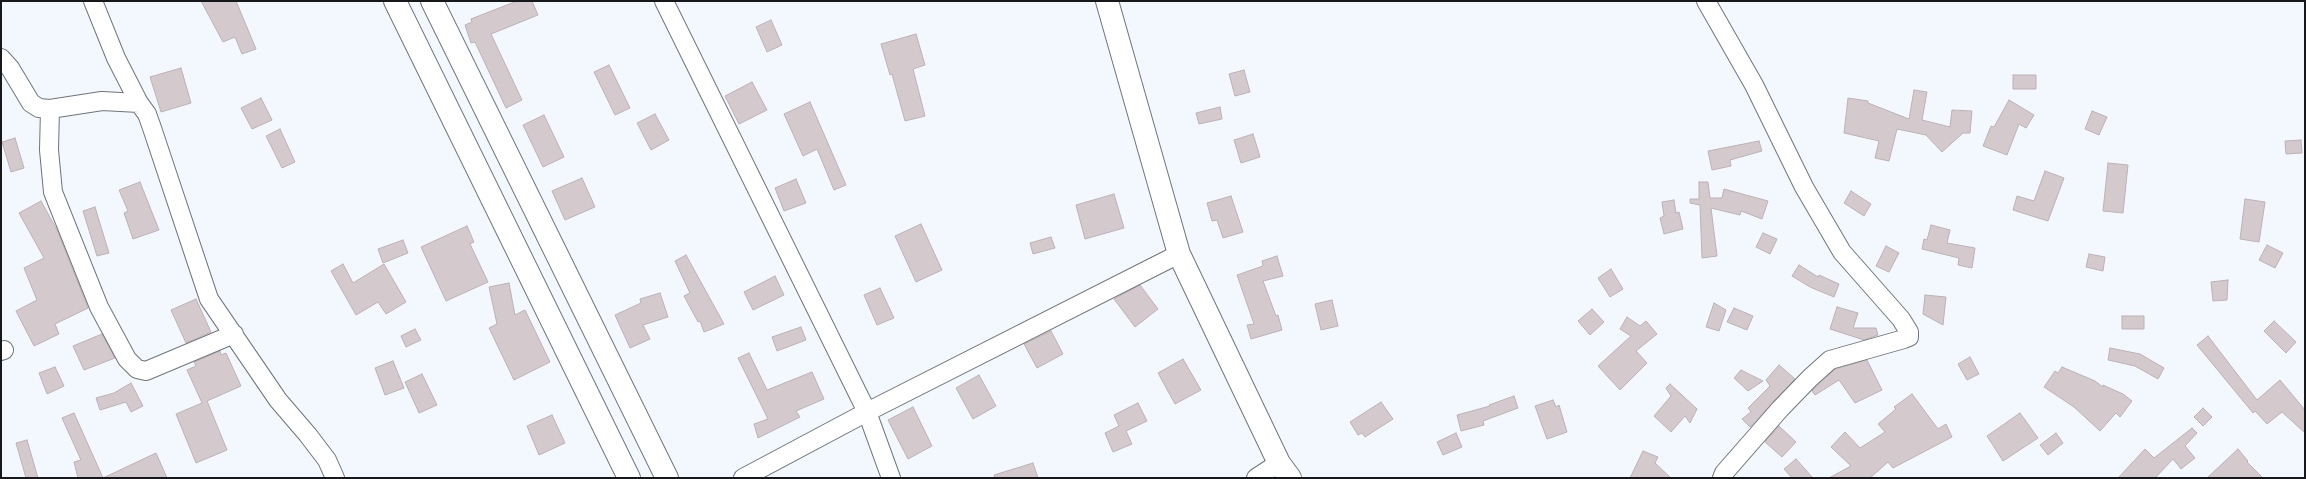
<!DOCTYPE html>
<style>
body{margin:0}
#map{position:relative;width:2306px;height:479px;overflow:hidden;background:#f3f8ff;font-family:Quicksand,sans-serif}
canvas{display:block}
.frame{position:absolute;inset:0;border:2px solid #16181b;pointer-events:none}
</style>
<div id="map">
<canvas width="2306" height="479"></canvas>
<div class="frame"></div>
</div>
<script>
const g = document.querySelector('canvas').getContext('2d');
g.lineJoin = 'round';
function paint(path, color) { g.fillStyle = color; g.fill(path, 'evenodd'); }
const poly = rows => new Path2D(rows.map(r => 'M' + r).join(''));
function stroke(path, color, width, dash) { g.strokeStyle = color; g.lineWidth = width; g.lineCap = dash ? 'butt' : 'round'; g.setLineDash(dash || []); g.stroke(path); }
const building = poly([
 [201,1,236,1,256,49,242,54,235,37,223,42,201,1],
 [517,1,532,1,538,15,491,34,522,100,506,108,475,42,471,43,465,25,472,22,471,19,517,1],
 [771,20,782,45,767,52,756,27,771,20],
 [916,34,925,65,913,69,925,116,905,121,892,74,890,75,881,44,916,34],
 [609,65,630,108,615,115,594,72,609,65],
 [181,68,191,103,161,112,150,77,181,68],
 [1244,70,1250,92,1235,96,1229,74,1244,70],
 [2013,75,2036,75,2036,89,2013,89,2013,75],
 [752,82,767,110,739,124,725,96,752,82],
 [1914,90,1927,92,1922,120,1950,127,1952,110,1972,111,1970,133,1963,133,1942,152,1926,135,1897,129,1889,161,1875,158,1879,141,1844,133,1848,98,1868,101,1868,103,1909,119,1914,90],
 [261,98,272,120,252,129,241,108,261,98],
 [2009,100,2034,115,2026,128,2019,124,2007,155,1983,146,1991,126,1994,127,2009,100],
 [810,102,846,185,834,190,817,149,803,156,784,114,810,102],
 [1220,107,1222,119,1199,124,1196,113,1220,107],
 [2092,111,2107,117,2099,135,2085,129,2092,111],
 [655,114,669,140,651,150,637,123,655,114],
 [544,115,564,157,543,167,523,125,544,115],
 [280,129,295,162,282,168,266,136,280,129],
 [1253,134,1260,157,1241,163,1234,140,1253,134],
 [15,138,24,168,11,172,2,142,15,138],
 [2301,140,2302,153,2286,154,2285,141,2301,140],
 [1759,141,1762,151,1730,160,1731,166,1712,170,1708,151,1759,141],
 [2108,163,2128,165,2123,213,2103,211,2108,163],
 [2045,171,2064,178,2048,221,2013,210,2017,196,2034,201,2045,171],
 [582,178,595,207,565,220,552,191,582,178],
 [796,179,806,203,784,211,775,188,796,179],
 [140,182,159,230,133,239,124,213,128,211,119,190,140,182],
 [1699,182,1708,182,1710,198,1722,198,1724,189,1768,201,1762,219,1741,211,1740,215,1711,208,1717,256,1702,258,1700,205,1690,203,1690,199,1699,199,1699,182],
 [1851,191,1871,204,1864,216,1844,203,1851,191],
 [1114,194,1124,228,1085,239,1076,205,1114,194],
 [1231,196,1243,232,1223,238,1217,220,1212,221,1207,203,1231,196],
 [2245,199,2265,202,2259,242,2240,239,2245,199],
 [1674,200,1676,213,1679,212,1683,229,1664,234,1660,218,1664,216,1662,202,1674,200],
 [41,201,57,230,88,308,55,324,59,334,34,346,16,311,37,300,24,268,44,258,19,213,41,201],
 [95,207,109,253,97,256,83,211,95,207],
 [921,224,942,270,916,282,895,236,921,224],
 [1931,225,1950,230,1947,243,1975,248,1972,268,1958,265,1959,258,1922,249,1924,239,1927,240,1931,225],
 [467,226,474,242,470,244,488,282,446,301,421,247,467,226],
 [1763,233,1777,239,1770,254,1756,247,1763,233],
 [1051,237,1055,248,1033,254,1030,243,1051,237],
 [403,240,408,253,383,263,378,249,403,240],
 [2267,245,2283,253,2275,268,2259,260,2267,245],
 [1886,246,1899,253,1889,272,1876,266,1886,246],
 [2089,254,2105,257,2103,271,2086,267,2089,254],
 [686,255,724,324,704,332,700,321,698,322,684,296,690,293,675,261,686,255],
 [1277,256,1283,276,1263,281,1276,316,1278,315,1282,330,1251,339,1247,325,1254,324,1237,275,1263,266,1262,261,1277,256],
 [343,264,353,283,384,264,406,302,386,314,378,302,356,315,331,271,343,264],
 [1799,265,1818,277,1819,275,1839,284,1834,297,1810,287,1792,276,1799,265],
 [1611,269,1623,289,1610,297,1598,278,1611,269],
 [775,276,784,295,753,310,744,292,775,276],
 [2228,280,2227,300,2213,301,2211,282,2228,280],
 [509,283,515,315,525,310,550,362,514,380,489,328,497,324,489,287,509,283],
 [1140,285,1158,309,1135,327,1114,299,1140,285],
 [880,288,894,318,877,325,864,295,880,288],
 [660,293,668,317,643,325,650,339,630,348,615,315,641,303,640,299,660,293],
 [1925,295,1946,297,1943,325,1923,314,1925,295],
 [196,299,211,332,186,343,171,310,196,299],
 [1332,300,1338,326,1321,330,1315,304,1332,300],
 [1714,303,1726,310,1719,331,1706,327,1714,303],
 [1837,307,1858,313,1853,328,1876,328,1878,335,1864,340,1830,329,1837,307],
 [1734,308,1753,316,1747,330,1727,322,1734,308],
 [1592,309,1604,322,1590,335,1578,321,1592,309],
 [2122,316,2144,316,2144,329,2122,329,2122,316],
 [1627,317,1640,326,1646,321,1657,334,1636,351,1647,363,1620,390,1598,366,1631,336,1620,329,1627,317],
 [2274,321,2296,342,2286,353,2264,331,2274,321],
 [801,327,806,340,777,351,772,337,801,327],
 [415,329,421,340,406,347,401,336,415,329],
 [1051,331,1063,354,1037,368,1024,344,1051,331],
 [102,334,115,358,84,370,73,346,102,334],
 [2208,336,2257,400,2280,380,2305,410,2305,433,2282,412,2267,424,2255,411,2253,413,2197,345,2208,336],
 [2110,348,2140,354,2164,368,2158,379,2135,366,2108,360,2110,348],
 [220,351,221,355,226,353,241,386,207,401,227,450,196,463,176,414,202,403,187,370,196,366,194,362,220,351],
 [749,353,767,390,812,372,824,399,796,411,800,417,758,438,754,424,768,419,738,358,749,353],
 [1970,357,1979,374,1967,380,1958,364,1970,357],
 [1183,359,1201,390,1175,404,1158,373,1183,359],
 [1867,360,1882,390,1855,403,1839,380,1815,395,1812,391,1835,369,1867,360],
 [393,361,404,388,385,395,375,368,393,361],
 [1779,365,1795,379,1750,427,1742,419,1751,412,1748,408,1770,386,1766,380,1779,365],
 [55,367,64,386,47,394,39,373,55,367],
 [2062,367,2095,381,2103,387,2103,385,2123,394,2132,401,2120,417,2116,413,2100,431,2074,407,2044,387,2055,371,2058,373,2062,367],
 [1741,370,1763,381,1748,391,1734,378,1741,370],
 [422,374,437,405,419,413,405,382,422,374],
 [979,375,996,406,973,419,956,388,979,375],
 [131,383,143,406,131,412,126,402,100,410,96,398,114,393,131,383],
 [1670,384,1697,409,1690,423,1685,416,1671,432,1654,416,1671,396,1666,388,1670,384],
 [1912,394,1938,429,1946,424,1952,437,1893,468,1888,462,1870,478,1829,478,1851,466,1831,447,1845,432,1860,448,1885,432,1878,424,1896,409,1894,407,1912,394],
 [1514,396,1518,408,1483,421,1484,425,1461,431,1457,415,1490,406,1489,405,1514,396],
 [1553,400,1556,407,1559,405,1567,432,1547,439,1535,406,1553,400],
 [1381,402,1393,419,1365,437,1362,433,1358,435,1350,422,1381,402],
 [1138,403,1147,421,1126,431,1132,444,1113,452,1105,433,1119,426,1114,415,1138,403],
 [913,407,932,446,908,459,888,420,913,407],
 [2203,408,2212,417,2203,426,2194,417,2203,408],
 [74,413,103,478,156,453,167,478,78,478,74,462,81,460,62,418,74,413],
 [2020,413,2038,438,2003,461,1987,436,2020,413],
 [552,415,565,443,539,455,527,426,552,415],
 [1779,426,1796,442,1782,457,1765,442,1779,426],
 [2192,428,2197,433,2185,446,2195,458,2181,469,2173,459,2155,478,2118,478,2145,449,2154,458,2192,428],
 [1456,433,1462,447,1443,455,1437,442,1456,433],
 [2056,433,2063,443,2048,455,2040,445,2056,433],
 [27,440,38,478,26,478,16,443,27,440],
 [2238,449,2248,461,2247,462,2263,478,2207,478,2238,449],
 [1643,451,1658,457,1655,463,1671,478,1630,478,1643,451],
 [1796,459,1813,478,1792,478,1784,469,1796,459],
 [1033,463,1038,478,995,478,994,475,1033,463]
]);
const minor = poly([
 [93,1,116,58,139,103],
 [664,1,867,412,891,478],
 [1706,1,1754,85,1804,187,1842,252,1901,319,1909,332,1909,337,1904,339,1830,360,1810,378,1780,409,1724,473,1722,478],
 [1,58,10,68,31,103,39,108,50,109,102,101,139,103,147,114,152,128,209,299,278,400,308,435,327,460,335,478],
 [50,109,49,150,53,192,99,307,127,359,137,369,146,371,234,334],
 [1,351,4,350],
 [743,478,867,412,1179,254],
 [1256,478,1279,463]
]);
const major = poly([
 [395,1,629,478],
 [432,1,667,478],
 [1107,1,1179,254,1279,463,1290,478]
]);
paint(building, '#d4c9cc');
stroke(building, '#bcb1b4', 1);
stroke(minor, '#6f757c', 20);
stroke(major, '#6f757c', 24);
stroke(minor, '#fff', 18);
stroke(major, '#fff', 22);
</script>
